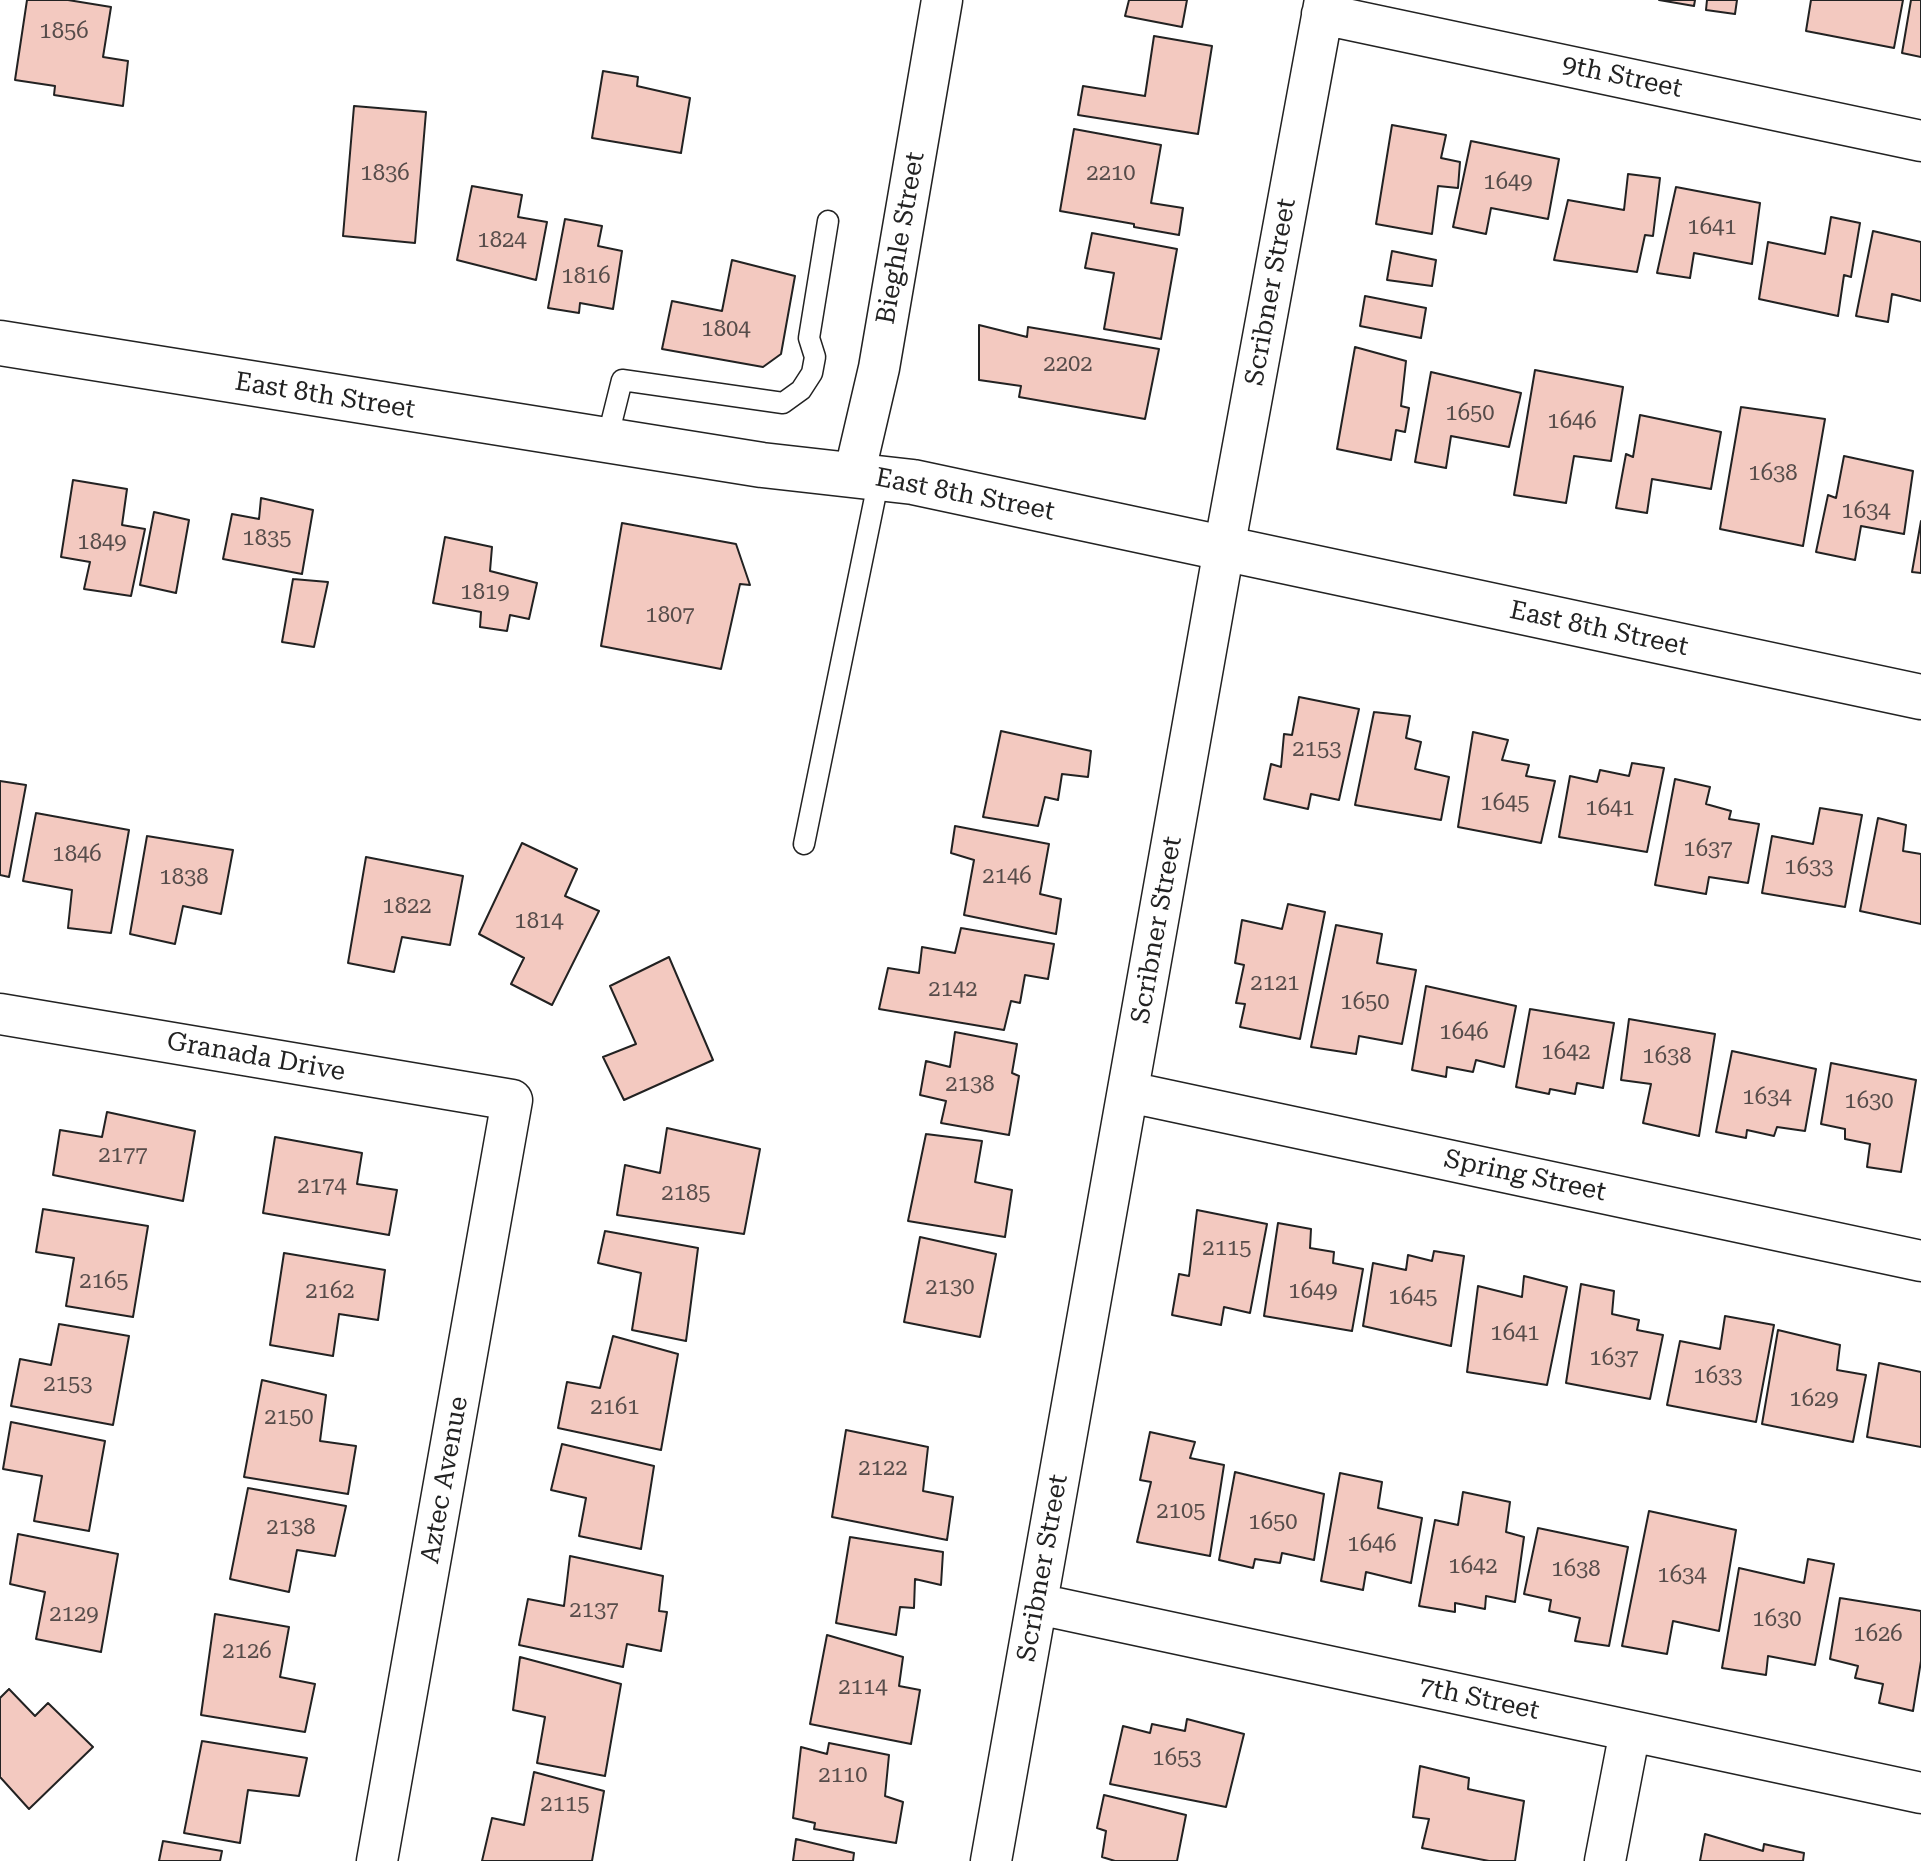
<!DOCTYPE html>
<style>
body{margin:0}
canvas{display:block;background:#fff}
</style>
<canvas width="1921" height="1861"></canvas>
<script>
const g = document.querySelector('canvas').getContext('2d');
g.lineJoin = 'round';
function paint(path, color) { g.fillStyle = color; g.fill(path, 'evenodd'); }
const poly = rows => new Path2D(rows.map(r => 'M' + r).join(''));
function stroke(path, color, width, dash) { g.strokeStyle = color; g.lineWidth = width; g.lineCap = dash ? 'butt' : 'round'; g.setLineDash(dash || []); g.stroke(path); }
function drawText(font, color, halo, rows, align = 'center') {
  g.font = font + ' "Roboto Serif",serif'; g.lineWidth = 6; g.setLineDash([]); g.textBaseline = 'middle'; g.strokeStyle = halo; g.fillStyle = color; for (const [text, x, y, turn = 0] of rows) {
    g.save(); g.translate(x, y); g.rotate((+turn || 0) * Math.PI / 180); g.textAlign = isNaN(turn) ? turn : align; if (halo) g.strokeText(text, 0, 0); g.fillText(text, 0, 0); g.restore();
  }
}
const building = poly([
 [27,0,68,0,111,7,103,57,128,61,123,106,54,95,55,86,15,80,27,0],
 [1129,0,1187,0,1182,27,1125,16,1129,0],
 [1659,0,1695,0,1694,6,1659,0],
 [1707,0,1737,0,1735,14,1706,10,1707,0],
 [1811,0,1903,0,1894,48,1806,31,1811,0],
 [1911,0,1921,0,1921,57,1902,53,1911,0],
 [1154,36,1212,46,1198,134,1078,115,1083,86,1145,96,1154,36],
 [603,71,638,77,637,86,690,98,681,153,592,138,603,71],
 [354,106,426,112,415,243,343,236,354,106],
 [1392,125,1446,135,1441,158,1460,162,1458,188,1438,186,1432,234,1376,224,1392,125],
 [1074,129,1161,145,1151,203,1183,208,1179,235,1134,227,1134,224,1060,211,1074,129],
 [1471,141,1559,159,1548,219,1491,208,1486,234,1453,227,1471,141],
 [1628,174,1660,178,1653,236,1645,235,1637,272,1554,260,1568,200,1624,210,1628,174],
 [472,186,522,195,518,217,547,222,536,280,457,260,472,186],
 [1676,187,1760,203,1752,264,1694,253,1690,278,1657,273,1676,187],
 [1831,217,1860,223,1851,277,1844,275,1838,316,1759,299,1768,242,1825,254,1831,217],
 [565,219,602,226,598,246,622,251,613,309,580,303,579,313,548,308,565,219],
 [1873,231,1921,242,1921,301,1892,294,1888,322,1856,316,1873,231],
 [1092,233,1177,249,1161,339,1104,329,1114,273,1085,268,1092,233],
 [1392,251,1436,260,1432,286,1387,280,1392,251],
 [732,260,795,276,781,354,763,367,662,349,672,301,722,311,732,260],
 [1365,296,1426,308,1421,338,1360,326,1365,296],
 [979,325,1027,337,1028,327,1159,349,1145,419,1019,397,1021,386,979,380,979,325],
 [1355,347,1406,361,1401,406,1409,408,1405,432,1396,430,1391,460,1337,449,1355,347],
 [1535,370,1623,387,1611,461,1574,456,1566,503,1514,495,1535,370],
 [1431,372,1521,393,1509,447,1451,436,1446,468,1415,462,1431,372],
 [1741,407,1825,419,1803,546,1720,529,1741,407],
 [1640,415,1721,432,1711,489,1652,479,1647,513,1616,508,1626,454,1633,457,1640,415],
 [1844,456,1913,471,1904,534,1861,526,1855,560,1816,552,1828,495,1836,498,1844,456],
 [73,480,127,489,122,525,145,529,131,596,84,589,90,562,61,557,73,480],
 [261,498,313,510,302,574,223,559,232,514,259,519,261,498],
 [154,512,189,520,176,593,140,585,154,512],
 [1921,521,1921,573,1912,572,1921,521],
 [622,523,736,544,750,585,740,584,721,669,601,646,622,523],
 [445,537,492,547,490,571,537,583,529,619,510,615,507,631,480,627,481,612,433,603,445,537],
 [293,579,328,582,314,647,282,642,293,579],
 [1299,697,1359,709,1339,800,1311,794,1308,809,1264,799,1271,764,1281,767,1284,734,1292,735,1299,697],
 [1374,712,1410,716,1406,738,1421,742,1415,769,1449,777,1441,820,1355,805,1374,712],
 [1001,731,1091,751,1088,777,1062,774,1058,800,1045,797,1038,826,983,817,1001,731],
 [1473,732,1508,740,1502,760,1529,765,1526,776,1555,781,1541,843,1458,827,1473,732],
 [1632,763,1664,768,1647,852,1559,837,1570,776,1597,782,1600,770,1629,776,1632,763],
 [1675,779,1710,787,1706,804,1731,811,1729,819,1759,824,1748,883,1709,877,1706,894,1655,885,1675,779],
 [0,781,26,785,9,877,0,875,0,781],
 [1820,808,1862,815,1845,907,1762,893,1772,836,1813,844,1820,808],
 [36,813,129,830,111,933,68,928,72,890,23,881,36,813],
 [1878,818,1906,825,1903,851,1921,854,1921,924,1860,911,1878,818],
 [955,826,1049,844,1040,894,1061,899,1056,934,964,915,974,860,951,853,955,826],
 [147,836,233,850,221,914,183,906,175,944,130,934,147,836],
 [522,843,577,869,565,896,599,911,552,1005,511,984,524,958,479,934,522,843],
 [366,857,463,876,450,945,402,937,394,972,348,963,366,857],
 [1288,904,1325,912,1300,1039,1240,1027,1245,1004,1236,1003,1244,965,1235,963,1242,920,1282,929,1288,904],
 [1336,925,1382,934,1377,963,1416,970,1402,1044,1359,1036,1356,1054,1311,1047,1336,925],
 [961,928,1054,944,1048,979,1025,975,1020,1003,1011,1001,1004,1030,879,1009,888,968,919,973,922,947,955,953,961,928],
 [669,957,713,1060,624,1100,603,1057,636,1044,610,986,669,957],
 [1426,986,1516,1006,1504,1067,1476,1060,1473,1072,1447,1067,1446,1077,1412,1070,1426,986],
 [1530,1009,1614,1023,1603,1088,1577,1083,1575,1094,1550,1089,1549,1094,1516,1087,1530,1009],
 [1629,1019,1715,1034,1699,1136,1643,1123,1651,1084,1621,1080,1629,1019],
 [955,1032,1017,1044,1012,1073,1019,1076,1009,1135,941,1123,946,1101,920,1095,926,1061,950,1067,955,1032],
 [1732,1051,1816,1069,1805,1131,1777,1127,1774,1136,1747,1130,1746,1138,1716,1132,1732,1051],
 [1831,1063,1916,1080,1901,1172,1867,1167,1870,1144,1845,1139,1845,1129,1821,1124,1831,1063],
 [107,1112,195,1131,183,1201,53,1175,60,1130,102,1137,107,1112],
 [667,1128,760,1149,744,1234,617,1215,625,1165,660,1173,667,1128],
 [926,1134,982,1141,975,1182,1012,1190,1005,1237,908,1221,926,1134],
 [275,1137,362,1153,357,1184,397,1190,389,1235,263,1213,275,1137],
 [43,1209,148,1226,133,1317,66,1306,74,1258,36,1252,43,1209],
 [1197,1210,1267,1224,1250,1313,1224,1307,1221,1325,1172,1315,1179,1274,1189,1276,1197,1210],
 [1278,1223,1311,1229,1310,1248,1334,1252,1333,1263,1363,1269,1352,1331,1264,1316,1278,1223],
 [605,1231,698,1248,686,1341,632,1330,641,1273,598,1263,605,1231],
 [920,1237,996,1254,980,1337,904,1322,920,1237],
 [1434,1251,1464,1256,1451,1346,1363,1326,1373,1263,1406,1270,1408,1255,1432,1261,1434,1251],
 [284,1253,385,1270,378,1320,339,1314,333,1356,270,1345,284,1253],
 [1524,1276,1567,1287,1547,1385,1467,1372,1478,1286,1522,1297,1524,1276],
 [1581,1284,1614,1291,1612,1314,1639,1320,1637,1330,1663,1335,1650,1399,1566,1383,1581,1284],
 [1725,1316,1774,1325,1756,1422,1667,1405,1680,1341,1720,1349,1725,1316],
 [59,1324,129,1336,113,1425,11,1406,20,1359,51,1365,59,1324],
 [1778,1330,1840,1345,1837,1370,1866,1375,1853,1442,1762,1424,1778,1330],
 [613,1336,678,1354,661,1450,558,1428,567,1382,600,1388,613,1336],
 [1879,1363,1921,1372,1921,1447,1867,1437,1879,1363],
 [262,1380,326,1395,320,1441,356,1446,348,1494,244,1477,262,1380],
 [11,1422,105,1441,89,1531,34,1521,42,1476,3,1469,11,1422],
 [846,1430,928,1447,923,1491,953,1497,947,1540,832,1517,846,1430],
 [1150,1432,1195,1442,1190,1458,1224,1465,1210,1556,1137,1542,1151,1482,1140,1480,1150,1432],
 [562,1444,654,1466,641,1549,579,1536,586,1498,551,1490,562,1444],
 [1235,1472,1324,1494,1314,1560,1282,1553,1280,1563,1255,1559,1253,1568,1219,1560,1235,1472],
 [1340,1473,1382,1482,1378,1508,1422,1518,1411,1583,1366,1572,1363,1590,1321,1581,1340,1473],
 [248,1488,346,1506,335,1556,297,1550,289,1592,230,1579,248,1488],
 [1463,1492,1510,1502,1506,1532,1524,1537,1515,1602,1486,1596,1485,1609,1455,1603,1455,1612,1419,1606,1435,1520,1458,1525,1463,1492],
 [1649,1511,1736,1530,1719,1631,1673,1621,1667,1654,1622,1646,1649,1511],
 [1538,1528,1628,1547,1609,1646,1575,1641,1580,1618,1549,1611,1551,1600,1524,1594,1538,1528],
 [18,1534,118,1554,101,1652,36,1639,45,1592,10,1584,18,1534],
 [850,1537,943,1552,941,1585,915,1579,914,1608,900,1607,896,1635,836,1623,850,1537],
 [570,1556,663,1576,659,1611,667,1612,661,1651,627,1644,623,1667,519,1645,528,1599,564,1606,570,1556],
 [1808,1559,1834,1564,1815,1665,1768,1656,1766,1675,1722,1668,1739,1568,1804,1583,1808,1559],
 [1840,1598,1921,1611,1921,1661,1913,1711,1879,1703,1883,1684,1855,1678,1858,1666,1830,1659,1840,1598],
 [215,1614,289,1627,280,1677,315,1684,305,1732,201,1715,215,1614],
 [827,1635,903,1657,899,1686,920,1690,911,1744,810,1724,827,1635],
 [520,1657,621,1684,605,1776,537,1763,545,1717,513,1710,520,1657],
 [9,1689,35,1716,48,1703,93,1747,29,1809,0,1777,0,1698,9,1689],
 [1187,1719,1244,1734,1226,1807,1110,1784,1123,1726,1150,1733,1152,1724,1185,1731,1187,1719],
 [202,1741,307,1758,299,1796,248,1790,240,1843,184,1833,202,1741],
 [829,1743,889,1755,885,1796,903,1802,896,1843,814,1829,815,1823,793,1818,801,1747,827,1754,829,1743],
 [1420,1766,1469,1778,1468,1789,1524,1801,1515,1861,1489,1861,1422,1848,1429,1819,1413,1817,1420,1766],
 [534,1772,604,1791,592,1861,482,1861,492,1818,524,1825,534,1772],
 [1104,1795,1186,1815,1177,1861,1115,1861,1102,1857,1106,1831,1097,1828,1104,1795],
 [1705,1834,1763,1851,1764,1844,1804,1853,1803,1861,1700,1861,1705,1834],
 [796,1839,854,1853,853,1861,793,1861,796,1839],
 [163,1841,222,1851,220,1861,159,1861,163,1841]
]);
const lane = poly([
 [607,440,622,380,783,403,801,390,812,373,815,357,809,338,828,221],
 [804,844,879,478]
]);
const street = poly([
 [1322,14,1921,141],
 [854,475,879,368,942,0],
 [0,1014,512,1100,377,1861],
 [1129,1092,1921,1261],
 [1038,1604,1921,1793],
 [991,1861,1224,549,1325,0],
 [1605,1861,1630,1731]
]);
const secondary = poly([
 [0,343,762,465,913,482,1921,697]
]);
const numberNames = [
 ["1856",64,32],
 ["1836",385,174],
 ["2210",1111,174],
 ["1649",1508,183],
 ["1641",1712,228],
 ["1824",502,241],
 ["1816",586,277],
 ["1804",726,330],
 ["2202",1068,365],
 ["1650",1470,414],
 ["1646",1572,422],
 ["1638",1773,474],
 ["1634",1866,512],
 ["1835",267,539],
 ["1849",102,543],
 ["1819",485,593],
 ["1807",670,616],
 ["2153",1317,750],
 ["1645",1505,804],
 ["1641",1610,809],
 ["1637",1708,850],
 ["1846",77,855],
 ["1633",1809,868],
 ["2146",1007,877],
 ["1838",184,878],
 ["1822",407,907],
 ["1814",539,922],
 ["2121",1275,984],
 ["2142",953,990],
 ["1650",1365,1003],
 ["1646",1464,1033],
 ["1642",1566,1053],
 ["1638",1667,1057],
 ["2138",970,1085],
 ["1634",1767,1098],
 ["1630",1869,1102],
 ["2177",123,1156],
 ["2174",322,1187],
 ["2185",686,1194],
 ["2115",1227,1249],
 ["2165",104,1282],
 ["2130",950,1288],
 ["2162",330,1292],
 ["1649",1313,1292],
 ["1645",1413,1298],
 ["1641",1515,1334],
 ["1637",1614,1359],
 ["1633",1718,1377],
 ["2153",68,1385],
 ["1629",1814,1400],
 ["2161",615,1408],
 ["2150",289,1418],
 ["2122",883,1469],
 ["2105",1181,1512],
 ["1650",1273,1523],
 ["2138",291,1528],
 ["1646",1372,1545],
 ["1642",1473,1567],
 ["1638",1576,1570],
 ["1634",1682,1576],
 ["2137",594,1611],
 ["2129",74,1615],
 ["1630",1777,1620],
 ["1626",1878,1635],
 ["2126",247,1652],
 ["2114",863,1688],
 ["1653",1177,1759],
 ["2110",843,1776],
 ["2115",565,1805]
];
const streetNames = [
 ["9th Street",1622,77,12],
 ["Bieghle Street",901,238,-80],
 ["Scribner Street",1271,292,-80],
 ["East 8th Street",325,396,9],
 ["East 8th Street",965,495,11],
 ["East 8th Street",1599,629,12],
 ["Scribner Street",1157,930,-80],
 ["Granada Drive",256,1057,10],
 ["Spring Street",1525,1176,12],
 ["Aztec Avenue",445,1480,-80],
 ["Scribner Street",1043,1568,-80],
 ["7th Street",1479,1699,12]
];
paint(building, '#f3c9c0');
stroke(building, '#222', 2);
stroke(lane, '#222', 23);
stroke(street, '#222', 43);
stroke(secondary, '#222', 47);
stroke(lane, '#fff', 20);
stroke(street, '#fff', 40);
stroke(secondary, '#fff', 44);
drawText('22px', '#564c4a', null, numberNames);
drawText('26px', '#222', '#fff', streetNames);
</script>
